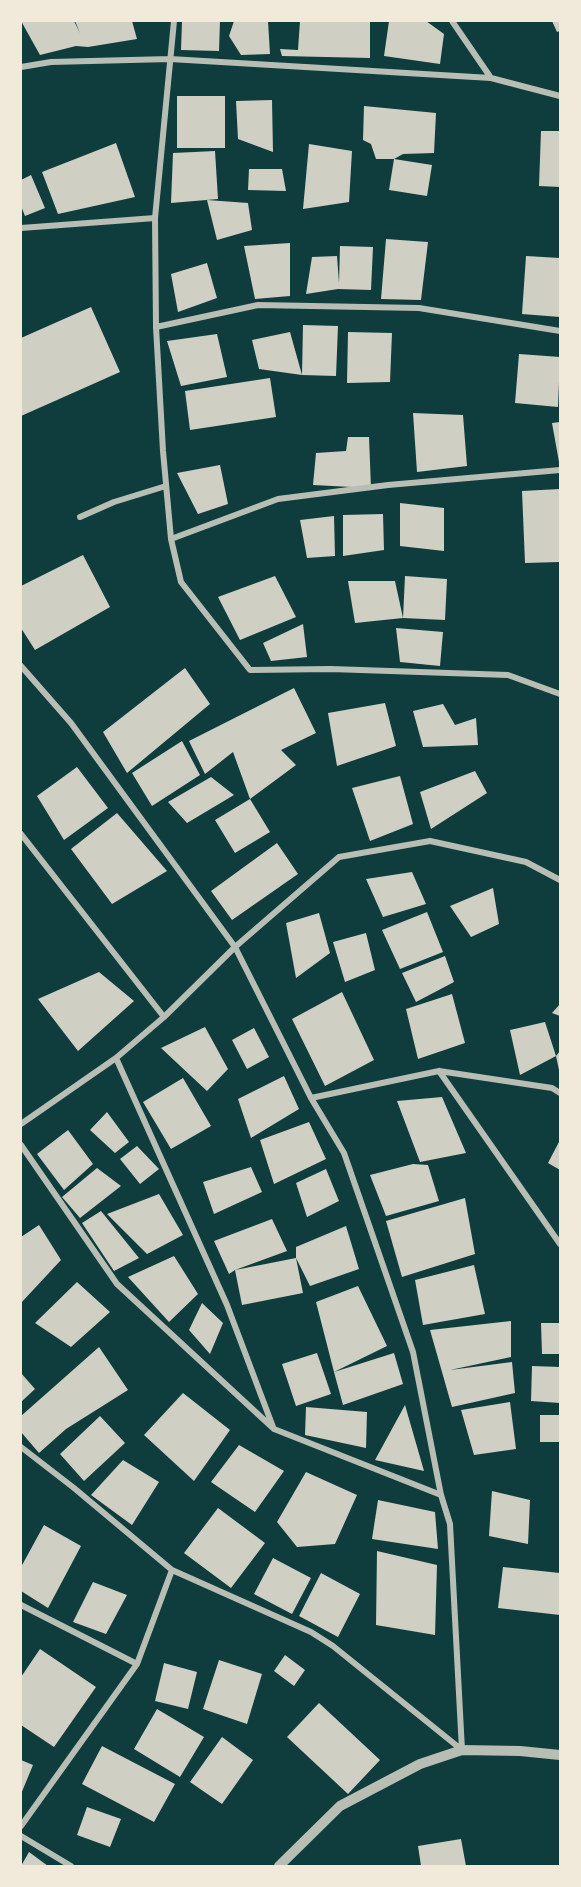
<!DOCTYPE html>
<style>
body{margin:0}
#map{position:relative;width:581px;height:1887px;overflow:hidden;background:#0f3d3e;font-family:"Space Grotesk",sans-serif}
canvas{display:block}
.frame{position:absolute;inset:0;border:22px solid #f1e9da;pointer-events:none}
</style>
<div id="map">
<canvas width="581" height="1887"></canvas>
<div class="frame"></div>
</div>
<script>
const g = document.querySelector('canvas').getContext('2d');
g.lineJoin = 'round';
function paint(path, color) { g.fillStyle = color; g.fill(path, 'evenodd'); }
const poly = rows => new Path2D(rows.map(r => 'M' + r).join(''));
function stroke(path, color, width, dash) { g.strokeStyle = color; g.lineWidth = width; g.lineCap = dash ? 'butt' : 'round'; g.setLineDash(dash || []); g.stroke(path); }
const building = poly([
 [21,21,74,21,80,33,75,21,132,21,137,39,88,47,76,46,40,55],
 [182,21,220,21,219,51,181,50],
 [234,21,268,21,270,54,241,55,229,36],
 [300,21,370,21,370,58,282,56,280,49,298,50],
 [389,21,426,21,444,34,440,64,384,56],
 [552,21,560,21,560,31,557,32],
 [177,96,225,96,225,148,177,148],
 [272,100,273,152,238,139,236,101],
 [364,106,436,113,434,153,403,154,394,159,432,165,427,196,389,190,394,159,376,159,371,144,363,140],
 [541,131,560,131,560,187,539,186],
 [116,143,135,197,58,214,42,172],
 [309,144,352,151,349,202,303,209],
 [215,151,218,199,171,203,173,153],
 [249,169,282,169,286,191,248,190],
 [31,175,45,208,25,216,21,206,21,180],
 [207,200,248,203,252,230,217,240],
 [386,239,428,242,421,300,381,299],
 [290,243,290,296,255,299,244,246],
 [340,246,373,247,371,290,338,289,306,294,312,257,337,256,339,283],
 [526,256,560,258,560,317,522,314],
 [207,263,217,298,178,312,171,274],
 [91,307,120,372,21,416,21,338],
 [303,325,338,326,336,376,302,375,259,369,252,340,290,332,302,375],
 [348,332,392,333,390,382,347,383],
 [217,334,227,377,181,386,167,341],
 [519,354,560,357,558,407,515,403],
 [270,378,276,417,190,430,185,391],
 [413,413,463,415,467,466,417,472],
 [560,422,560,462,559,462,552,423],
 [348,437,369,437,371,488,313,485,316,453,346,451],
 [220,465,228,504,198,514,177,473],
 [560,489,560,562,525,563,522,491],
 [400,503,444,508,444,551,400,546],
 [383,514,384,550,343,556,343,515],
 [334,516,335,556,307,558,300,520],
 [83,555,110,607,35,650,21,628,21,586],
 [275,576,296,617,240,640,218,597],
 [405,576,447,579,445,620,403,618],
 [348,581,395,581,403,618,355,623],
 [303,624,307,657,271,661,263,643],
 [396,628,443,632,440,666,400,662],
 [185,668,210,704,127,773,103,732],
 [294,688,316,733,281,750,296,765,250,799,270,832,235,853,215,820,250,799,233,752,205,774,189,741],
 [385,703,396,746,337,766,328,713],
 [443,704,455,725,476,718,478,745,423,747,413,711],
 [182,741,200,775,152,806,132,773],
 [77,767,108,808,64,840,37,796],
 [475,771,487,793,431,829,420,792],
 [400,776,413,824,370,841,352,788],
 [211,777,234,795,187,823,168,802],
 [117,813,167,871,112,904,71,849],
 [277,843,298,874,232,920,211,891],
 [412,872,426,904,383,917,366,879],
 [493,888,499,924,471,937,450,906],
 [427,912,443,952,400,969,382,930],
 [319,913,330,953,296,978,286,923],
 [366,933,375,970,345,982,333,942],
 [445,956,454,982,416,1002,402,973],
 [99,972,134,1001,78,1051,38,999],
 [342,992,374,1060,325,1086,292,1019],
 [452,994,465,1043,418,1059,406,1009],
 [560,1004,560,1016,552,1013],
 [545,1022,556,1056,520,1075,510,1030],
 [205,1027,228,1069,207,1091,161,1048],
 [254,1028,269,1057,247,1069,232,1040],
 [560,1051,560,1070,559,1070,556,1056],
 [284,1076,299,1109,251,1138,238,1099],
 [183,1078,211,1126,171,1149,143,1102],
 [442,1097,466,1153,420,1162,397,1101],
 [107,1112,129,1142,115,1153,90,1130],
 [309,1122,326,1159,274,1184,260,1140],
 [68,1130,93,1164,64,1190,37,1154],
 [560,1140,560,1170,548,1163],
 [137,1146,159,1169,140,1184,120,1159],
 [413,1164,428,1165,439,1201,386,1216,370,1175],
 [251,1167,262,1192,214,1214,203,1182],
 [97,1168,121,1186,80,1218,62,1197],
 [326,1169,339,1201,307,1217,296,1183],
 [159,1194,183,1235,147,1254,107,1214],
 [465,1198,475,1254,402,1277,386,1221],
 [101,1211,139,1258,114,1271,82,1223],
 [272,1219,287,1251,235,1270,296,1258,296,1247,346,1226,359,1269,310,1286,296,1258,303,1293,242,1305,235,1270,229,1274,214,1241],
 [39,1225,61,1260,21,1303,21,1237],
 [174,1256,198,1294,169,1322,128,1277],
 [474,1265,485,1314,423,1325,415,1280],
 [77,1282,110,1312,71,1347,35,1323],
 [358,1286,387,1346,334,1372,316,1302],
 [202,1303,223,1323,210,1354,189,1330],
 [511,1321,511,1357,450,1370,512,1362,515,1393,452,1407,430,1330],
 [541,1323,560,1323,560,1354,542,1354],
 [99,1347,128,1390,66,1429,39,1453,21,1432,21,1416],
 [317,1353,331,1394,296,1406,282,1364],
 [394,1353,403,1384,343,1405,334,1372],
 [532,1366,560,1367,560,1403,531,1401],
 [21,1373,35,1389,21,1402],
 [183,1393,230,1430,194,1481,144,1435],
 [510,1402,516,1449,474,1455,461,1410],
 [405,1405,424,1471,375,1460],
 [306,1407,367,1412,366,1448,305,1435],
 [540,1415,560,1415,560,1442,540,1442],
 [100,1416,125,1443,84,1481,60,1454],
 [239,1445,284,1471,255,1512,211,1482],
 [123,1460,159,1482,132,1525,91,1495],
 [306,1472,357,1495,335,1544,297,1547,277,1522],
 [492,1491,530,1500,528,1544,489,1536],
 [378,1500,435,1512,438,1549,372,1539],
 [218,1508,265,1543,231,1588,184,1553],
 [44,1525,81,1546,48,1608,21,1591,21,1567],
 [377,1551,437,1565,435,1635,376,1625],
 [273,1558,311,1578,292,1614,254,1594],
 [503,1567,560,1573,560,1615,498,1608],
 [321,1573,360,1594,338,1637,299,1616],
 [93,1582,127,1595,106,1634,73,1622],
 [40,1649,96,1687,54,1747,21,1725,21,1677],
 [285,1655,305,1670,294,1686,274,1671],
 [219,1660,262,1674,247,1724,203,1709],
 [164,1663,197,1672,188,1709,155,1701],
 [319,1703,380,1760,348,1794,287,1737],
 [157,1709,204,1737,180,1777,134,1749],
 [222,1737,253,1760,222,1804,190,1782],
 [102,1746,175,1784,154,1822,82,1784],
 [21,1760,33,1765,21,1794],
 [87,1807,121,1819,110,1847,77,1835],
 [461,1839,466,1866,421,1866,418,1846],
 [29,1852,48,1866,21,1866]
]);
const minor = poly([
 [174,21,155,218,156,327,163,451,171,539,181,582,250,670,331,669,508,675,560,694],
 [452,21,491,78,560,96],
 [21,67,51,62,170,59,491,78],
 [21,228,155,218],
 [156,327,258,305,419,308,560,331],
 [80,517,114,502,166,486],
 [171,539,278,499,388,485,560,470],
 [21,666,71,723,235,947,311,1098,344,1153,413,1352,441,1495,450,1524,462,1750],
 [21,834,164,1017],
 [116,1058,227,1305,273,1427],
 [439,1071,560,1244],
 [311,1098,439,1071,552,1088,560,1093],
 [21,1124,116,1058,164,1017,235,947,339,857,430,841,526,862,560,880],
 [21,1145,117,1284,274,1429,441,1495],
 [21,1447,74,1488,172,1570,311,1632,333,1646,462,1750],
 [21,1605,137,1664],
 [21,1826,137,1664,172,1570],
 [21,1836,71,1866]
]);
const tertiary = poly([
 [279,1866,340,1806,420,1764,462,1750,520,1751,560,1755]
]);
paint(building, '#cfcfc3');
stroke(minor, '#b8beb3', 6);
stroke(tertiary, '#b8beb3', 10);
</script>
